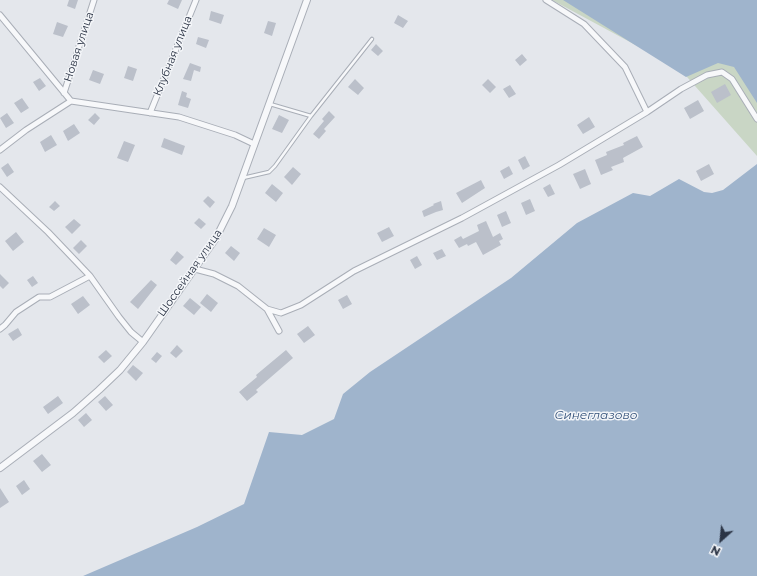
<!DOCTYPE html>
<meta charset="utf-8">
<style>
body{margin:0}
#map{position:relative;width:757px;height:576px;overflow:hidden;background:#e4e7ec;font-family:Montserrat,sans-serif}
canvas{display:block}
.north{position:absolute;left:701px;top:520px;width:40px;height:40px;-webkit-text-stroke:3px #f4f6f9;paint-order:stroke;rotate:207deg;font-size:11px;font-weight:700;line-height:16px;text-align:center;color:#2b3445}
.north::after{content:'';display:block;margin:auto;width:14px;height:18px;background:#2b3445;clip-path:polygon(50% 0,100% 100%,50% 72%,0 100%)}
</style>
<div id="map">
<canvas width="757" height="576"></canvas>
<div class="north">N</div>
</div>
<script>
const g = document.querySelector('canvas').getContext('2d');
g.lineJoin = 'round';
function paint(path, color) { g.fillStyle = color; g.fill(path, 'evenodd'); }
const poly = rows => new Path2D(rows.map(r => 'M' + r).join(''));
function stroke(path, color, width, dash) { g.strokeStyle = color; g.lineWidth = width; g.lineCap = dash ? 'butt' : 'round'; g.setLineDash(dash || []); g.stroke(path); }
function drawText(font, color, halo, rows, align = 'center') {
  g.font = font + ' Montserrat,sans-serif'; g.lineWidth = 3; g.setLineDash([]); g.textBaseline = 'middle'; g.strokeStyle = halo; g.fillStyle = color; for (const [text, x, y, turn = 0] of rows) {
    g.save(); g.translate(x, y); g.rotate((+turn || 0) * Math.PI / 180); g.textAlign = isNaN(turn) ? turn : align; if (halo) g.strokeText(text, 0, 0); g.fillText(text, 0, 0); g.restore();
  }
}
const green = poly([
 [552,0,757,0,757,156,680,69]
]);
const water = poly([
 [563,0,757,0,757,103,734,67,718,63,686,77],
 [757,164,757,576,83,576,197,527,244,504,269,432,302,435,334,419,343,394,370,372,511,278,577,223,633,193,650,196,679,179,704,192,712,193,723,190]
]);
const building = poly([
 [69,0,78,0,75,9,67,6],
 [169,0,182,0,178,9,167,4],
 [211,11,224,15,221,24,209,20],
 [398,15,408,21,403,28,394,23],
 [268,21,276,23,272,36,264,33],
 [57,22,68,26,63,37,53,34],
 [198,37,209,40,206,48,196,44],
 [376,44,383,51,378,56,371,50],
 [522,54,527,60,520,66,515,60],
 [190,63,201,67,200,72,194,70,191,81,183,79],
 [128,66,137,69,133,81,124,78],
 [93,70,104,74,100,84,89,80],
 [40,78,46,86,39,91,33,82],
 [355,79,364,88,358,95,348,87],
 [488,79,496,87,490,93,482,85],
 [725,84,731,95,717,103,711,92],
 [510,85,516,94,509,98,503,89],
 [182,91,187,93,186,97,191,99,188,108,178,105],
 [22,98,29,108,21,113,14,103],
 [698,100,704,111,690,119,684,108],
 [329,111,335,117,324,129,326,131,319,139,313,134,324,121,322,119],
 [7,113,14,123,6,128,0,118],
 [95,113,100,118,94,125,88,120],
 [279,115,289,120,282,133,272,129],
 [589,117,595,127,583,134,577,125],
 [74,124,80,133,68,141,63,131],
 [51,135,57,145,45,152,40,142],
 [637,136,643,147,623,158,624,162,611,167,613,170,601,175,595,160,607,155,606,152,624,145,623,143],
 [164,138,185,146,182,155,161,147],
 [124,141,135,145,128,162,117,158],
 [525,156,530,166,523,170,518,160],
 [8,163,14,172,7,177,1,168],
 [709,164,714,174,701,181,696,171],
 [509,166,513,174,504,179,500,171],
 [293,167,301,174,292,185,284,177],
 [585,169,591,184,580,189,573,174],
 [481,180,485,188,462,203,456,193],
 [272,184,283,193,276,202,265,193],
 [550,184,555,194,548,197,543,188],
 [208,196,215,202,210,208,203,201],
 [530,199,535,211,526,215,521,203],
 [55,201,60,206,54,211,49,207],
 [441,201,443,210,436,212,424,217,422,211,434,205,433,204],
 [506,211,511,223,502,227,497,215],
 [199,218,206,224,201,229,194,223],
 [74,219,81,225,72,234,65,227],
 [486,221,493,237,500,233,503,239,499,241,501,245,483,255,476,242,468,246,467,244,459,248,454,240,461,236,463,239,479,231,477,225],
 [389,227,394,236,382,242,377,233],
 [264,228,276,235,269,247,257,239],
 [16,232,24,242,13,251,5,241],
 [81,240,87,246,79,254,73,248],
 [231,246,240,253,234,261,225,253],
 [442,249,446,256,437,260,433,253],
 [177,251,184,257,176,265,170,260],
 [417,256,422,265,415,269,410,260],
 [0,274,9,283,3,289,0,286],
 [33,276,38,283,32,287,27,280],
 [151,280,157,285,138,309,130,302],
 [207,294,218,303,211,312,200,303],
 [347,295,352,304,343,309,338,300],
 [83,296,90,305,78,314,71,304],
 [190,298,201,307,194,315,183,306],
 [308,326,315,335,304,343,297,334],
 [18,328,22,335,13,341,8,334],
 [177,345,183,351,176,358,170,353],
 [106,350,112,356,104,363,98,357],
 [286,350,293,358,256,390,258,392,247,401,239,392,257,377,256,375],
 [157,352,162,356,156,363,151,359],
 [133,365,143,373,136,381,127,372],
 [58,396,63,403,48,414,43,407],
 [105,396,113,405,106,411,98,402],
 [86,413,92,420,84,427,78,420],
 [42,454,51,465,42,472,33,461],
 [24,480,30,489,22,495,16,486],
 [0,488,9,502,0,508]
]);
const service = poly([
 [270,104,311,116,372,39],
 [243,178,269,172,275,166,311,116]
]);
const minor = poly([
 [546,0,584,24,625,67,647,112],
 [0,15,71,101,179,117,235,135,254,144],
 [64,93,94,0],
 [150,113,196,0],
 [0,150,26,130,71,101],
 [0,187,48,232,90,276,119,317,131,332,143,342],
 [195,269,214,274,238,286,267,309,279,331],
 [267,309,281,313,301,305,354,271,462,218,559,165,647,112,681,89,707,75,722,72,732,79,757,119],
 [0,329,5,325,16,312,39,297,50,297,90,276]
]);
const tertiary = poly([
 [0,468,73,413,99,390,120,370,143,342,216,238,232,206,307,0]
]);
const streetNames = [
 ["Новая улица",79,47,-72],
 ["Клубная улица",173,56,-68],
 ["Шоссейная улица",190,273,-55]
];
const waterNames = [
 ["Синеглазово",596,415]
];
paint(green, '#c9d6c5');
paint(water, '#9fb4cc');
paint(building, '#bbc0ca');
stroke(service, '#a9aeb7', 4.5);
stroke(minor, '#a9aeb7', 7);
stroke(tertiary, '#a9aeb7', 8);
stroke(service, '#f7f8fa', 2.5);
stroke(minor, '#f7f8fa', 5);
stroke(tertiary, '#f7f8fa', 6);
drawText('11px', '#2b3445', '#f4f6f9', streetNames);
drawText('italic 12px', '#34527a', '#f4f6f9', waterNames);
</script>
